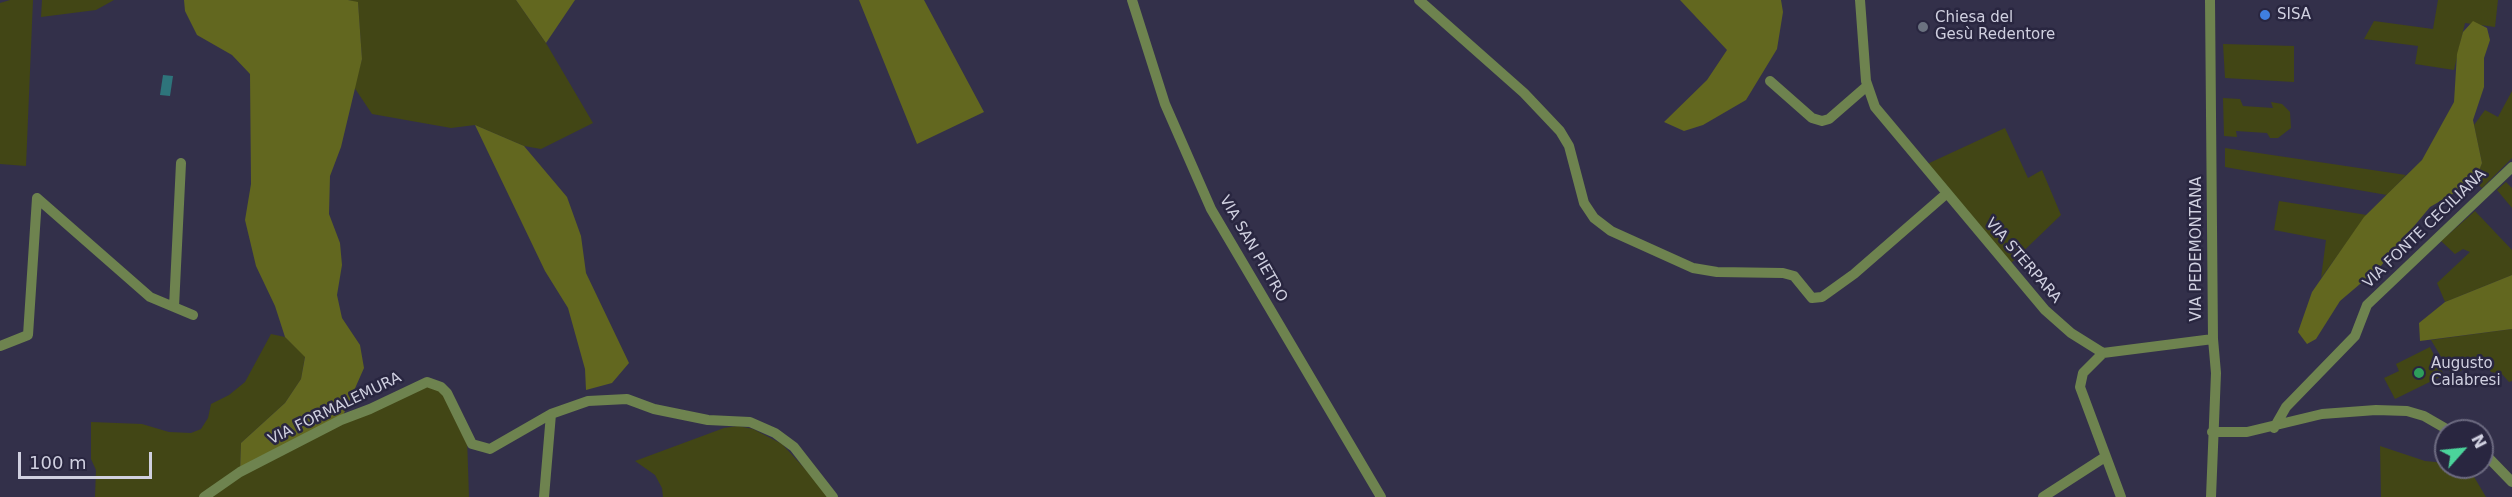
<!DOCTYPE html>
<meta charset="utf-8">
<style>
body{margin:0}
#map{position:relative;width:2512px;height:497px;overflow:hidden;background:#33304a;font-family:"DejaVu Sans",sans-serif}
canvas{display:block}
.north{position:absolute;left:2434px;top:419px;width:60px;height:60px;box-sizing:border-box;background:#292640;border:2px solid #6c6a80;border-radius:50%;rotate:63deg;font-size:16px;font-weight:700;line-height:24px;text-align:center;color:#d0d0e0}
.north::after{content:'';display:block;margin:auto;width:21px;height:27px;background:#4bd49b;clip-path:polygon(50% 0,100% 100%,50% 72%,0 100%)}
.scale{position:absolute;left:18px;top:452px;width:134px;height:27px;box-sizing:border-box;border:3px solid #d0d0e0;border-top:0;padding-left:8px;font-size:18px;line-height:21px;white-space:nowrap;color:#d0d0e0;-webkit-text-stroke:4px #292640;paint-order:stroke}
</style>
<div id="map">
<canvas width="2512" height="497"></canvas>
<div class="north">N</div>
<div class="scale">100 m</div>
</div>
<script>
const g = document.querySelector('canvas').getContext('2d');
g.lineJoin = 'round';
function paint(path, color) { g.fillStyle = color; g.fill(path, 'evenodd'); }
const poly = rows => new Path2D(rows.map(r => 'M' + r).join(''));
function stroke(path, color, width, dash) { g.strokeStyle = color; g.lineWidth = width; g.lineCap = dash ? 'butt' : 'round'; g.setLineDash(dash || []); g.stroke(path); }
function drawText(font, color, halo, rows, align = 'center') {
  g.font = font + ' "DejaVu Sans",sans-serif'; g.lineWidth = 5; g.setLineDash([]); g.textBaseline = 'middle'; g.strokeStyle = halo; g.fillStyle = color; for (const [text, x, y, turn = 0] of rows) {
    g.save(); g.translate(x, y); g.rotate((+turn || 0) * Math.PI / 180); g.textAlign = isNaN(turn) ? turn : align; if (halo) g.strokeText(text, 0, 0); g.fillText(text, 0, 0); g.restore();
  }
}
const green = poly([
 [10,0,33,0,26,166,0,164,0,3],
 [42,0,114,0,96,10,41,17],
 [348,0,516,0,546,43,593,123,541,149,524,146,475,125,451,128,372,114,354,87,362,59,358,3],
 [2438,0,2498,0,2495,27,2465,23,2454,70,2415,64,2418,46,2364,39,2374,21,2433,29],
 [2223,44,2294,46,2294,82,2225,78],
 [2512,91,2512,158,2482,188,2475,181,2482,163,2474,125,2485,110,2498,117],
 [2223,98,2240,99,2243,106,2273,108,2271,102,2282,104,2290,112,2291,128,2278,138,2270,138,2267,133,2236,131,2237,137,2224,136],
 [2005,128,2028,178,2042,170,2061,215,2010,264,1925,165],
 [2225,148,2406,175,2387,195,2225,167],
 [2506,182,2512,188,2512,208,2497,190],
 [2279,201,2367,215,2321,278,2326,240,2274,230],
 [2475,211,2512,250,2512,275,2445,302,2437,283,2470,252,2463,249,2455,254,2441,241],
 [2512,329,2512,381,2509,382,2502,374,2491,372,2484,359,2452,375,2431,340],
 [271,334,285,337,305,356,301,379,285,403,241,443,240,472,416,386,441,387,467,437,469,497,95,497,96,470,91,459,91,422,142,424,169,432,191,433,201,429,208,418,211,404,229,395,245,382],
 [2430,347,2444,375,2395,399,2384,378,2399,371,2396,364],
 [738,426,753,429,782,444,831,497,663,497,662,488,655,475,635,461,724,428],
 [2380,446,2425,461,2446,463,2446,467,2464,467,2470,470,2486,497,2381,497]
]);
const forest = poly([
 [184,0,348,0,358,2,362,59,341,147,330,176,329,214,340,243,342,265,337,295,342,318,360,345,364,368,341,420,240,472,241,443,285,403,301,379,305,357,285,337,275,306,256,266,245,220,251,184,250,74,232,55,197,35,185,11],
 [516,0,575,0,546,43],
 [859,0,924,0,984,112,917,144],
 [1680,0,1781,0,1783,12,1777,49,1746,100,1703,125,1684,131,1664,122,1707,80,1727,50],
 [2473,21,2487,28,2490,40,2484,58,2484,87,2473,120,2482,163,2475,181,2430,207,2380,267,2340,301,2316,339,2307,344,2298,332,2312,292,2364,217,2422,160,2454,102,2457,54,2463,32],
 [475,125,524,146,567,197,581,236,586,273,629,363,612,383,586,390,585,369,568,308,545,271],
 [2512,275,2512,329,2420,341,2419,323,2445,302]
]);
const water = poly([
 [163,75,173,76,170,96,160,95]
]);
const minor = poly([
 [1132,0,1165,104,1211,209,1381,497],
 [1419,0,1524,93,1560,131,1569,146,1584,203,1594,218,1611,231,1693,268,1717,272,1783,273,1794,276,1812,298,1822,297,1854,274,1946,194],
 [1860,0,1866,81,1875,107,2045,310,2071,333,2103,353,2213,339],
 [2210,0,2213,339,2216,373,2211,497],
 [1770,81,1812,118,1822,121,1829,119,1867,86],
 [174,307,181,163],
 [0,346,28,335,37,198,150,297,193,315],
 [2103,353,2083,373,2080,387,2121,497],
 [2274,428,2286,407,2355,336,2367,305,2512,167],
 [2212,432,2247,432,2322,414,2376,410,2407,411,2424,416,2450,431],
 [2482,451,2512,482],
 [204,497,240,472,341,420,370,409,427,382,441,387,447,393,472,444,490,449,551,414,588,401,627,399,654,409,708,420,750,422,775,433,794,447,833,497],
 [544,497,551,414],
 [2043,497,2105,457]
]);
const markers = [
 [2265,15,6,"#3f7fe0"],
 [1923,27,6,"#6b7280"],
 [2419,373,6,"#2e9e5b"]
];
const poiNames = [
 ["SISA",2277,15],
 ["Chiesa del",1935,18],
 ["Gesù Redentore",1935,35],
 ["Augusto",2431,364],
 ["Calabresi",2431,381]
];
const streetNames = [
 ["VIA FONTE CECILIANA",2425,229,-44],
 ["VIA SAN PIETRO",1253,249,60],
 ["VIA PEDEMONTANA",2197,249,-90],
 ["VIA STERPARA",2023,261,49],
 ["VIA FORMALEMURA",335,409,-26]
];
paint(green, '#424615');
paint(forest, '#62671f');
paint(water, '#2e747b');
stroke(minor, '#6e834f', 10);
for (const [x, y, r, color] of markers) { const dot = new Path2D(); dot.arc(x, y, r, 0, 2 * Math.PI); g.fillStyle = color; g.fill(dot); stroke(dot, '#292640', 2); }
drawText('15px', '#d0d0e0', '#292640', poiNames, 'left');
drawText('15px', '#d0d0e0', '#292640', streetNames);
</script>
